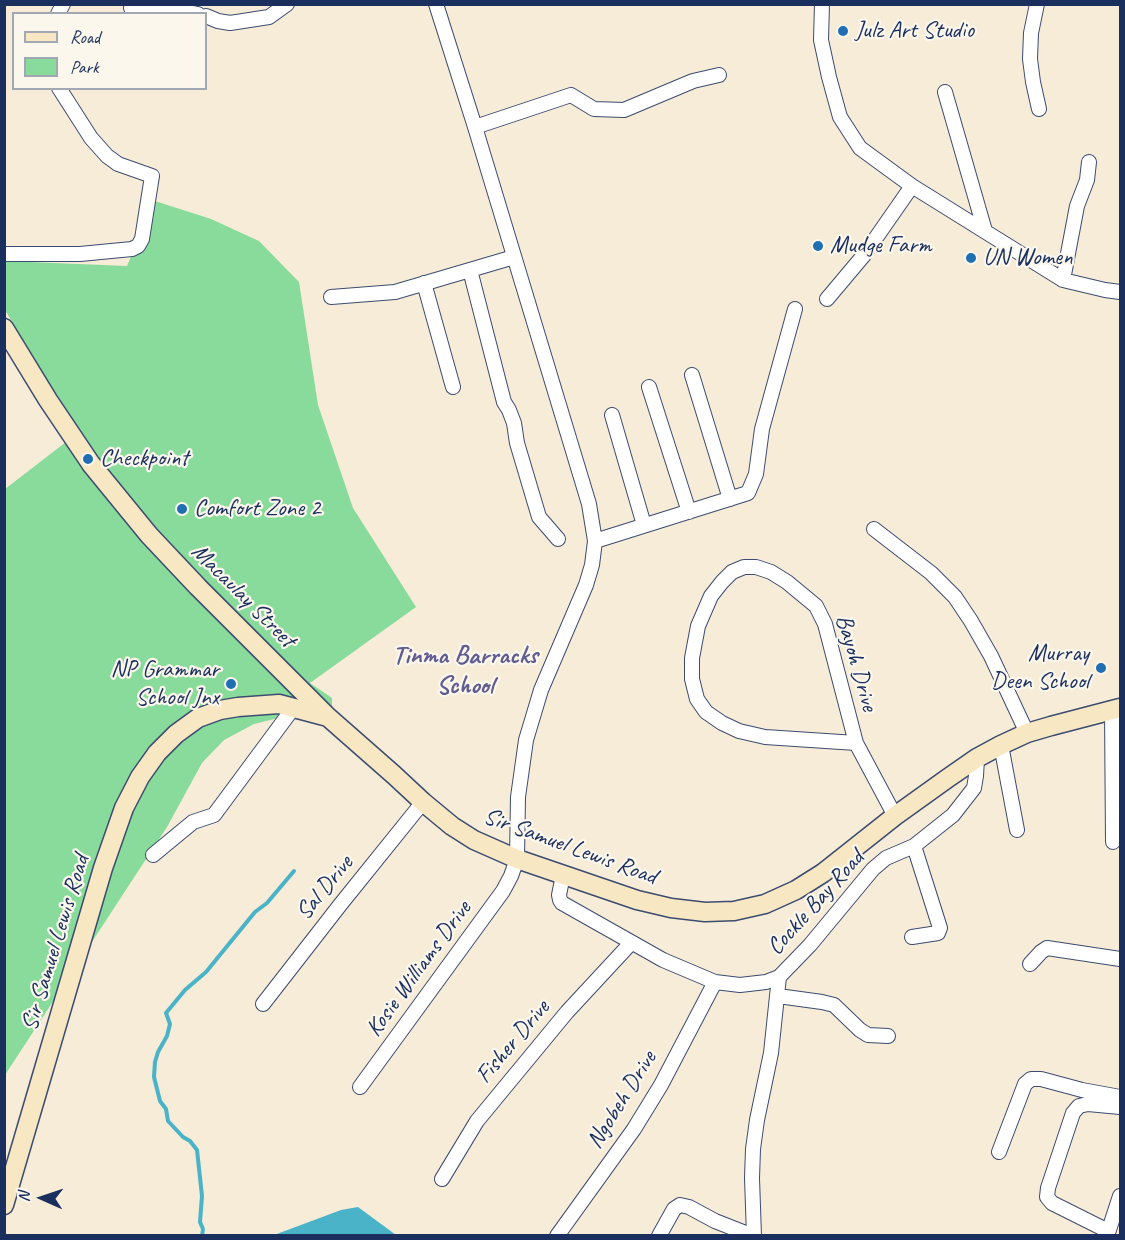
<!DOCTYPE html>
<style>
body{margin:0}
#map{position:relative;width:1125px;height:1240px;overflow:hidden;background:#f6ecd7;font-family:Caveat,sans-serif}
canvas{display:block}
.frame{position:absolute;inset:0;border:6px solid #1b2f5e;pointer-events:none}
.legend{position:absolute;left:12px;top:12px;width:195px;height:78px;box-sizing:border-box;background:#fbf7ec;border:2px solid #a1a7b3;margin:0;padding:8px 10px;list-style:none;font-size:18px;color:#1b2f5e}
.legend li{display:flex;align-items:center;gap:12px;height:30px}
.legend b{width:30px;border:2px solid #a1a7b3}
.north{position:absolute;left:12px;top:1168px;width:60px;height:60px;-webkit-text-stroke:4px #fbf7ec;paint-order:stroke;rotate:273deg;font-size:16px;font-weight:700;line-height:24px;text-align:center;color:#1b2f5e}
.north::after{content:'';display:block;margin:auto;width:21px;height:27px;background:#1b2f5e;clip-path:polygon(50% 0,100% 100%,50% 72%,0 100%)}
</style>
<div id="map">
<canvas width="1125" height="1240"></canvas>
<div class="frame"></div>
<ul class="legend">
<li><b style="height:8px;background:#f7e8c3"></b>Road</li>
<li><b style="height:16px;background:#89db9c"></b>Park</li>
</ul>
<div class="north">N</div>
</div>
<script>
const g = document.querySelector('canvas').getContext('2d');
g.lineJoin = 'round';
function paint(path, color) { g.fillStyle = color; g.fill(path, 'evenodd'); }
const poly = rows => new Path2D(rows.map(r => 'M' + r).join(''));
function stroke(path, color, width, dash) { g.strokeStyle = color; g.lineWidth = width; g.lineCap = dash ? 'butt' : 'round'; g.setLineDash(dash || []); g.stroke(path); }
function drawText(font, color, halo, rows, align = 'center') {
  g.font = font + ' Caveat,sans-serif'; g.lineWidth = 4.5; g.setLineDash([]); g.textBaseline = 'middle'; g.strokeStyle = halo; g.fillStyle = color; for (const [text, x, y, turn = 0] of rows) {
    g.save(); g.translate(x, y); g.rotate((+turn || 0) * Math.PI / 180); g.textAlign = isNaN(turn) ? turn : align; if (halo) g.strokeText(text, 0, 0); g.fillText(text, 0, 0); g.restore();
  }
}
const green = poly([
 [155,201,211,219,259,241,299,282,318,405,353,508,416,607,310,683,332,698,332,710,286,716,254,724,224,740,202,763,167,827,5,1075,5,489,79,432,73,423,5,310,5,261,127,266]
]);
const water = poly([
 [358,1207,396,1235,274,1235,341,1210]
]);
const stream = poly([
 [202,1236,203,1229,200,1222,202,1196,197,1150,190,1141,183,1137,168,1121,166,1109,160,1101,154,1077,155,1062,158,1052,167,1036,170,1024,166,1013,185,990,206,972,255,912,267,903,294,871]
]);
const street = poly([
 [822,4,821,40,829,77,840,117,860,148,912,186,1063,280,1105,290,1120,292],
 [1037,4,1031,33,1030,59,1033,82,1039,109],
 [131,8,146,5,158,6,198,14],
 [58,14,63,4],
 [206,16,218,21,230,23,269,17,287,4],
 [945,92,985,231],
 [475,127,571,95,594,109,624,110,693,81,719,75],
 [4,254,80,254,132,249,138,246,142,239,152,176,118,164,107,156,91,138,59,88],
 [470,270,504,402,509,410,514,423,517,443,539,517,558,539],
 [1063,280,1077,206,1087,180,1089,162],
 [424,283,453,387],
 [331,297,395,292,514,257],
 [827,299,864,255,912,186],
 [692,375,730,499],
 [649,387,689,512],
 [612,415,644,525],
 [874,529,931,573,955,597,971,621,991,656,1027,733],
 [595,541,748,493,756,474,762,429,795,309],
 [1112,710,1113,842],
 [856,743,765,737,739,731,722,723,706,712,697,699,692,679,692,658,698,626,711,596,722,582,732,572,744,567,756,567,771,572,787,582,816,606,825,624,856,743,895,816],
 [1001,745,1017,830],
 [153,855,193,822,214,815,294,707],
 [563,875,559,895,560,900,562,903,663,960,715,982,740,985,766,982,779,977,810,945,873,869,886,858,914,846,953,815,974,788,976,776,977,758],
 [912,937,938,933,940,928,914,846],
 [1030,964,1041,952,1047,948,1120,959],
 [778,996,822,1002,834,1005,860,1030,868,1035,888,1036],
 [263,1004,340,905,423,802],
 [360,1087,503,891,511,876,517,859,518,797,526,740,541,690,586,585,592,565,595,541,589,504,475,127,436,4],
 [999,1152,1025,1084,1031,1079,1041,1079,1082,1090,1120,1097],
 [442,1179,477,1121,567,1012,631,943],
 [1108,1231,1052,1203,1047,1197,1048,1188,1073,1113,1079,1106,1088,1104,1120,1107],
 [557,1236,634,1129,661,1085,715,982],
 [659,1236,674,1209,680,1205,689,1207,715,1221,753,1236],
 [754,1236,752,1178,753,1149,757,1120,771,1053,779,977],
 [1107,1236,1120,1196]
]);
const secondary = poly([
 [4,328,48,400,91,464,149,535,198,587,327,716],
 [4,1205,103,868,124,808,140,777,157,753,176,734,198,718,220,710,238,707,279,704,328,717,394,775,423,802,452,826,474,840,517,859,637,900,671,908,705,912,734,911,765,904,796,890,823,873,895,816,948,778,977,758,1001,745,1027,733,1051,726,1120,708]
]);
const markers = [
 [843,31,6,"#1f6fb2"],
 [818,246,6,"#1f6fb2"],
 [971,258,6,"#1f6fb2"],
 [88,459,6,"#1f6fb2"],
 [182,509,6,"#1f6fb2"],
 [1101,668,6,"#1f6fb2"],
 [231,684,6,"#1f6fb2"]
];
const poiNames = [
 ["Julz Art Studio",855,31],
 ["Mudge Farm",830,246],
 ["UN Women",983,258],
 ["Checkpoint",100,459],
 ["Comfort Zone 2",194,509],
 ["Murray",1089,654,"right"],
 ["Deen School",1089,682,"right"],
 ["NP Grammar",219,670,"right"],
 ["School Jnx",219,698,"right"]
];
const streetNames = [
 ["Macaulay Street",243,596,45],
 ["Bayoh Drive",856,663,74],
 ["Sir Samuel Lewis Road",570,847,20],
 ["Sal Drive",325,888,-51],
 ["Cockle Bay Road",816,903,-48],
 ["Sir Samuel Lewis Road",56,943,-73],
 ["Kosie Williams Drive",419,969,-54],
 ["Fisher Drive",513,1042,-50],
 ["Ngobeh Drive",622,1100,-58]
];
const neighbourhoodNames = [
 ["Tinma Barracks",465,656],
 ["School",465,686]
];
paint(green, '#89db9c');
paint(water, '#4ab3c8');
stroke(stream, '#4ab3c8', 4);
stroke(street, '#3c4b70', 16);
stroke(secondary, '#3c4b70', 21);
stroke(street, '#fff', 14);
stroke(secondary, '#f7e8c3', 18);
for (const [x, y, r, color] of markers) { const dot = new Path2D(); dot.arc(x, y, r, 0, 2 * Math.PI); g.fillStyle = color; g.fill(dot); stroke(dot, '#fbf7ec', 2); }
drawText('24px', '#1b2f5e', '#fbf7ec', poiNames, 'left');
drawText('24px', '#1b2f5e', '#fbf7ec', streetNames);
drawText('bold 26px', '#605c90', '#fbf7ec', neighbourhoodNames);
</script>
